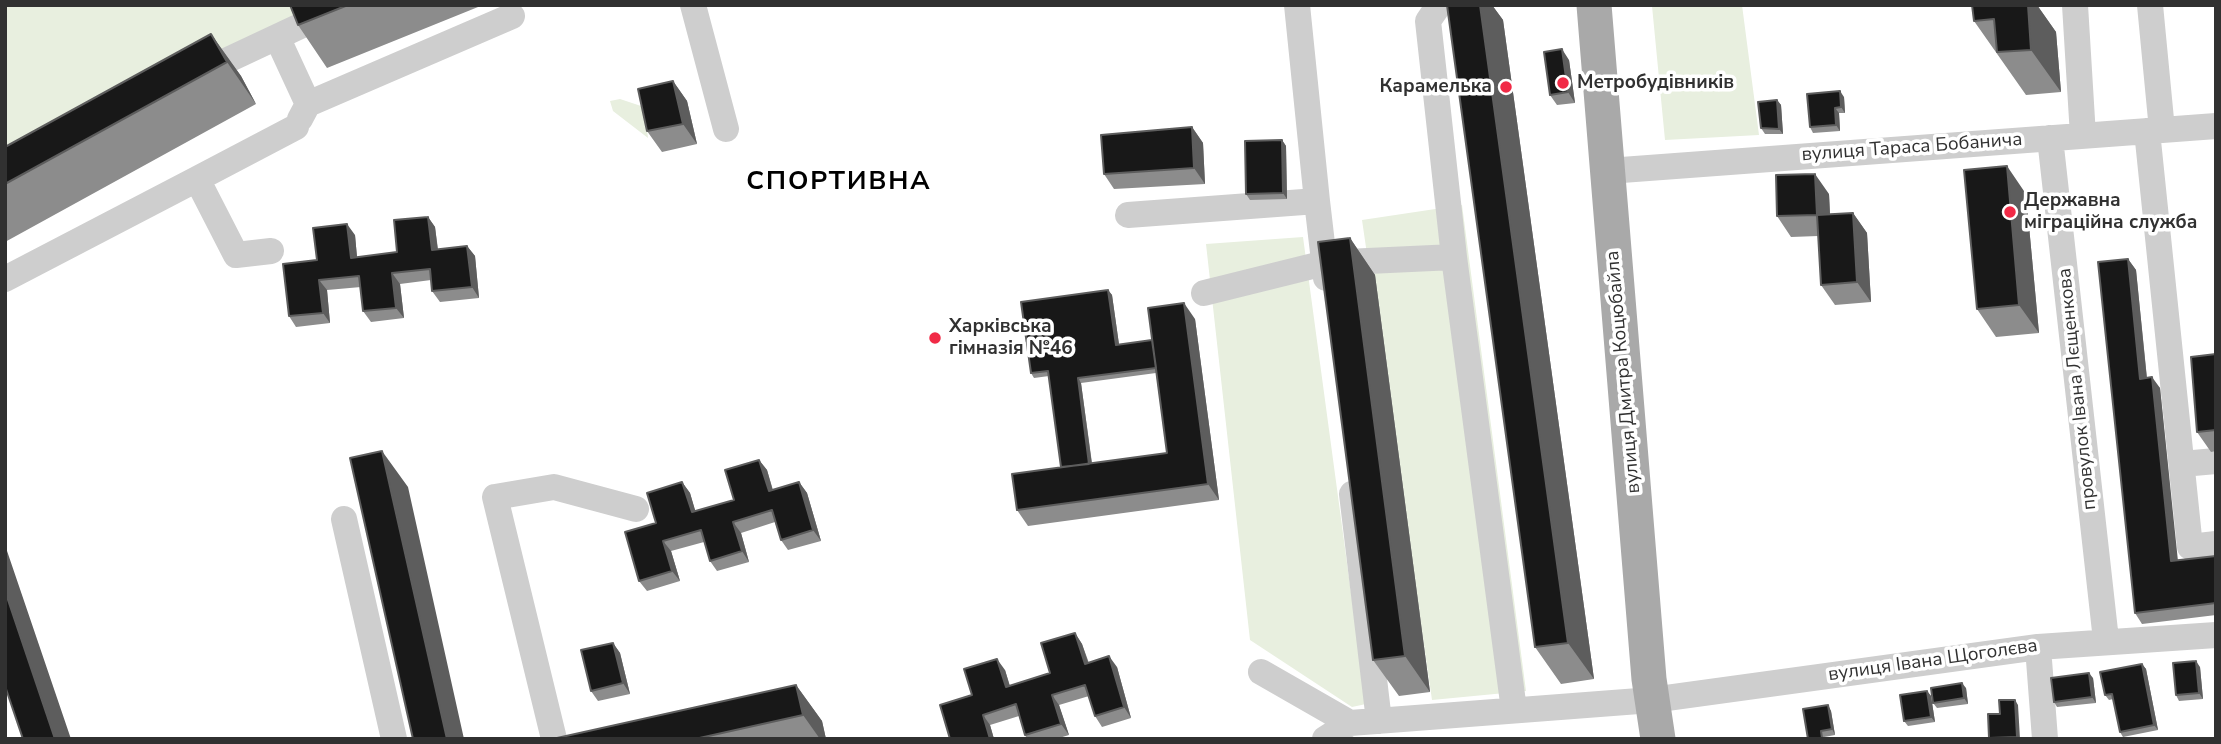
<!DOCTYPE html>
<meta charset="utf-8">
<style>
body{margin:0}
#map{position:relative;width:2221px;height:744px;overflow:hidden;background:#fff;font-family:"Nunito Sans",sans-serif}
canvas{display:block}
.frame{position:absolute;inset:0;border:7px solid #313131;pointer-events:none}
</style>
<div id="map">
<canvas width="2221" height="744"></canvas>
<div class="frame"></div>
</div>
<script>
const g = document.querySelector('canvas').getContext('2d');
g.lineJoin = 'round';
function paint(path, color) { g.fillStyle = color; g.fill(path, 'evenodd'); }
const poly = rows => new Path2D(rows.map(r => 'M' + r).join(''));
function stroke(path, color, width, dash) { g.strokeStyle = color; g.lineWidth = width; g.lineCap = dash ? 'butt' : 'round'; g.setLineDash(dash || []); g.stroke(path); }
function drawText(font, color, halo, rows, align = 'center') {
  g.font = font + ' "Nunito Sans",sans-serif'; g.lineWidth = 7; g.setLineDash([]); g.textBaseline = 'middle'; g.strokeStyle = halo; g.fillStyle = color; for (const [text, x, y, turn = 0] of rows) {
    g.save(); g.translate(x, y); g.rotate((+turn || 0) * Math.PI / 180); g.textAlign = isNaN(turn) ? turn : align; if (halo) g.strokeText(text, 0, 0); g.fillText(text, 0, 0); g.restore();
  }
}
const green = poly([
 [5,5,328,5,5,167],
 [1742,5,1759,135,1665,140,1652,6],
 [620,99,644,107,648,138,613,111,610,101],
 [1462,205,1526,691,1432,700,1362,220],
 [1303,237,1366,704,1352,707,1250,640,1206,244]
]);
const minor = poly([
 [693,5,726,129],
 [1297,5,1317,201],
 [1439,5,1428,21,1454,257,1514,710],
 [2075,5,2083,136],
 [2150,5,2162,130],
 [277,37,308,104,300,119],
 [198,74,345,5],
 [308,104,512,16],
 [2147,131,2190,547,2216,544],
 [2050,138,2106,640],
 [1608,171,2216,126],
 [1128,215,1317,201,1326,278],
 [271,251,236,255,197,179,296,127],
 [5,279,197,179],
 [1204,293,1325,263,1454,257],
 [2182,464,2216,461],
 [1352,494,1379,721],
 [344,519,394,739],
 [2038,647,2045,739],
 [1261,672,1350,723],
 [554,739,495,497,554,487,636,509],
 [1325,739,1350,723,1652,700,2038,647,2216,635]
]);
const major = poly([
 [1594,5,1649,679,1658,739]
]);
const wall = poly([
 [290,5,483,5,327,68,298,25],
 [1447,5,1492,5,1503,20,1594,679,1561,684,1535,647],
 [1972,5,2037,5,2056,32,2061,92,2026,95,1974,21],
 [211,34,241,76,256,104,5,242,5,147],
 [1569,60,1575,103,1557,105,1550,95],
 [673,81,687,101,697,144,662,152,647,131],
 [1844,97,1845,113,1839,113,1840,131,1813,133,1810,127],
 [1777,100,1781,105,1783,134,1765,134,1761,128],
 [1192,127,1203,143,1205,184,1114,189,1104,174],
 [1282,140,1286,146,1287,199,1250,200,1246,194],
 [1829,194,1830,214,1853,213,1867,233,1871,302,1835,305,1821,285,1818,236,1791,237,1777,216],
 [2026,194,2039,333,1996,337,1977,309],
 [428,217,435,227,438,249,467,246,475,256,479,298,440,302,432,291,431,280,400,284,404,318,371,322,363,311,361,287,327,290,330,323,296,327,289,316,317,260,355,235,357,257,397,252],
 [1350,238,1375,275,1430,692,1399,696,1373,660],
 [2128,259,2136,270,2147,378,2160,388,2177,560,2216,556,2216,615,2142,624,2135,613],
 [1108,290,1112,295,1119,345,1152,340,1195,319,1219,500,1028,526,1017,510,1061,467,1049,376,1034,378,1031,373],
 [1156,373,1167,453,1092,463,1081,383],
 [2216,354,2216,451,2211,452,2197,432],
 [759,460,767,470,773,490,799,482,807,493,821,541,788,550,781,540,775,522,741,533,749,562,717,571,710,561,704,542,671,551,680,581,647,591,639,581,656,523,682,482,690,493,695,511,734,500],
 [1075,633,1082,644,1089,663,1117,667,1131,718,1102,727,1095,716,1089,696,1059,705,1069,735,1056,739,1027,739,1025,735,1019,716,990,725,994,739,950,739,972,695,1005,670,1010,686,1050,673],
 [613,643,620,653,630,694,598,701,591,691],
 [2142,664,2146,669,2158,730,2123,737,2120,732,2113,699,2109,700,2105,695],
 [2200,667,2203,699,2179,701,2176,695],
 [2093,678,2096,703,2057,707,2054,702],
 [796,685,822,721,826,739,557,739],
 [1966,688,1968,704,1937,708,1933,703],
 [1927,691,1931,696,1935,722,1908,726,1904,721],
 [1828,705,1831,711,1835,735,1824,737,1825,739,1808,739]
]);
const shadedWall = poly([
 [1480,5,1492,5,1503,20,1594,679,1568,643],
 [2014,5,2037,5,2056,32,2061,92,2031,50],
 [211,34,241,76,256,104,227,62],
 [1562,49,1569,60,1575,103,1568,92],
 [673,81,687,101,697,144,683,124],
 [1840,91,1844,97,1845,113,1841,107],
 [1777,100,1781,105,1783,134,1779,129],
 [1835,108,1839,113,1840,131,1836,125],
 [1192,127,1203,143,1205,184,1194,168],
 [1282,140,1286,146,1287,199,1283,193],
 [2007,166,2026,194,2039,333,2019,305],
 [1815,174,1829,194,1831,235,1817,215],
 [1853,213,1867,233,1871,302,1857,282],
 [428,217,435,227,439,260,432,250],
 [347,224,355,235,358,268,351,258],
 [1350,238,1375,275,1430,692,1405,656],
 [467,246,475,256,479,298,472,287],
 [2128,259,2136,270,2148,390,2140,379],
 [392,273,400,284,404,318,396,308],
 [319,280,327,290,330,323,323,313],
 [1108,290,1112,295,1120,351,1116,345],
 [1184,303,1195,319,1219,500,1208,484],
 [2152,377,2160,388,2179,571,2171,561],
 [1078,378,1081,383,1094,480,1090,475],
 [382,451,408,487,464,739,447,739],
 [759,460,767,470,776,502,769,491],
 [682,482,690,493,699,523,692,512],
 [799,482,807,493,821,541,813,530],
 [733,522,741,533,749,562,742,551],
 [663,541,671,551,680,581,672,571],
 [5,545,71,739,55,739,5,591],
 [1075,633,1082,644,1092,674,1085,664],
 [613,643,620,653,630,694,623,683],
 [1109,656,1117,667,1131,718,1124,707],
 [997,659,1005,670,1013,697,1006,687],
 [2196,661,2200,667,2203,699,2199,693],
 [2142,664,2146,669,2158,730,2154,725],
 [2089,673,2093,678,2096,703,2092,697],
 [1962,683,1966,688,1968,704,1964,698],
 [796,685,822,721,826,739,820,739,803,715],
 [1927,691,1931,696,1935,722,1931,717],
 [1052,695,1059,705,1069,735,1061,724],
 [2015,700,2018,705,2020,739,2018,739,2017,737],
 [1828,705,1831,711,1835,735,1832,729],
 [983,715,990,725,994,739,990,739]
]);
const building = poly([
 [290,5,348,5,298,25,290,5],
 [1447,5,1480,5,1568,643,1535,647,1447,5],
 [1972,5,2028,5,2031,50,1997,52,1994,19,1974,21,1972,5],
 [211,34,227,62,5,184,5,147,211,34],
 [1562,49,1568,92,1550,95,1544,52,1562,49],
 [673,81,683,124,647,131,638,89,673,81],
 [1840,91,1841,107,1835,108,1836,125,1810,127,1807,94,1840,91],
 [1777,100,1779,129,1761,128,1758,102,1777,100],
 [1192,127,1194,168,1104,174,1101,135,1192,127],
 [1282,140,1283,193,1246,194,1245,141,1282,140],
 [2007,166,2019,305,1977,309,1964,170,2007,166],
 [1815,174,1817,215,1777,216,1776,175,1815,174],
 [1853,213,1857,282,1821,285,1817,215,1853,213],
 [428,217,432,250,467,246,472,287,432,291,430,269,392,273,396,308,363,311,359,276,319,280,323,313,289,316,283,264,317,260,313,228,347,224,351,258,397,252,394,220,428,217],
 [1350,238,1405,656,1373,660,1318,242,1350,238],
 [2128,259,2140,379,2152,377,2171,561,2216,556,2216,603,2135,613,2098,262,2128,259],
 [1108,290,1116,345,1152,340,1156,368,1078,378,1089,464,1061,467,1048,371,1031,373,1021,302,1108,290],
 [1184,303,1208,484,1017,510,1012,474,1167,453,1148,308,1184,303],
 [2216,354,2216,430,2197,432,2191,357,2216,354],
 [382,451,447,739,413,739,350,458,382,451],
 [759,460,769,491,799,482,813,530,781,540,772,510,733,522,742,551,710,561,701,530,663,541,672,571,639,581,625,532,656,523,647,493,682,482,692,512,734,500,725,470,759,460],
 [5,591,55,739,23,739,5,686,5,591],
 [1075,633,1085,664,1109,656,1124,707,1095,716,1085,685,1052,695,1061,724,1025,735,1016,704,983,715,990,739,950,739,940,705,972,695,964,669,997,659,1006,687,1050,673,1041,643,1075,633],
 [613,643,623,683,591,691,581,650,613,643],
 [2196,661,2199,693,2176,695,2173,663,2196,661],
 [2142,664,2154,725,2120,732,2112,694,2105,695,2100,672,2142,664],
 [2089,673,2092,697,2054,702,2051,678,2089,673],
 [1962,683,1964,698,1933,703,1931,688,1962,683],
 [796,685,803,715,695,739,557,738,796,685],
 [1927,691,1931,717,1904,721,1900,695,1927,691],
 [1999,700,2015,700,2017,737,1989,738,1988,714,2000,714,1999,700],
 [1828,705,1832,729,1821,731,1822,738,1808,739,1803,709,1828,705]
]);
const markers = [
 [1563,83,7,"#f12a46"],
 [1506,87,7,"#f12a46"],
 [2010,212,7,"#f12a46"],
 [935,338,7,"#f12a46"]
];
const poiNames = [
 ["Метробудівників",1577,83],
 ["Карамелька",1492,87,"right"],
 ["Державна",2024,201],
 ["міграційна служба",2024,223],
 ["Харківська",949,327],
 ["гімназія №46",949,349]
];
const streetNames = [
 ["вулиця Тараса Бобанича",1912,148,-4],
 ["вулиця Дмитра Коцюбайла",1624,372,-95],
 ["провулок Івана Лєщенкова",2078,389,-96],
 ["вулиця Івана Щоголєва",1933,661,-8]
];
const districtNames = [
 ["СПОРТИВНА",839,183]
];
paint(green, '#e8efdf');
stroke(minor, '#cecece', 26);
stroke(major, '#a9a9a9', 35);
paint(wall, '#8c8c8c');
paint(shadedWall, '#5d5d5d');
paint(building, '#181818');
stroke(building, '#5d5d5d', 2);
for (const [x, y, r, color] of markers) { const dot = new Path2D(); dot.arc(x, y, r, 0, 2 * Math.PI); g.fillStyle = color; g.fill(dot); stroke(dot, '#fff', 2.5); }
drawText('bold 19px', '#313131', '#fff', poiNames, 'left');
drawText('19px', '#313131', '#fff', streetNames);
g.letterSpacing = '2px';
drawText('bold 26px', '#000', '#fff', districtNames);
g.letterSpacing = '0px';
</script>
